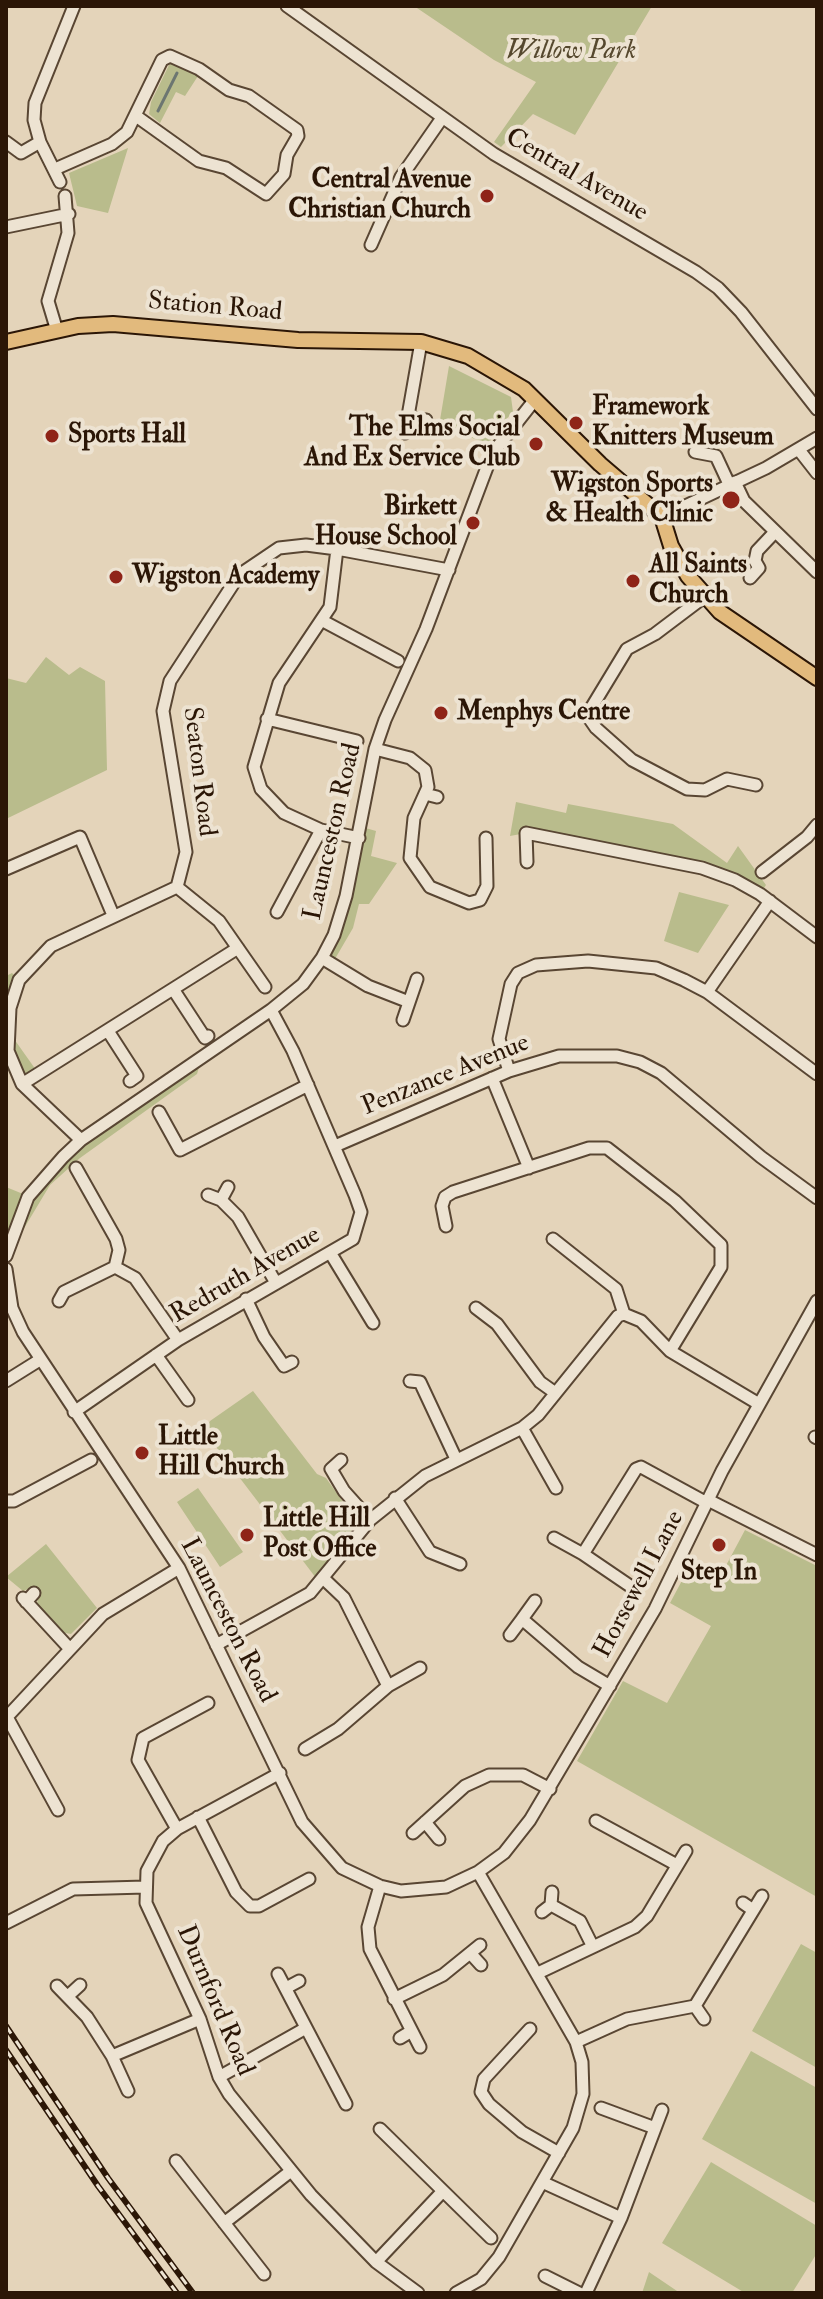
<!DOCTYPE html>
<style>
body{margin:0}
#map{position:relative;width:823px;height:2299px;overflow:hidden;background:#e4d4ba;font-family:"IM FELL Double Pica",serif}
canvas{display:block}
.frame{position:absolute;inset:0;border:8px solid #2b1606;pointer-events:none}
</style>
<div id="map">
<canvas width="823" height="2299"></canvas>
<div class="frame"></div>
</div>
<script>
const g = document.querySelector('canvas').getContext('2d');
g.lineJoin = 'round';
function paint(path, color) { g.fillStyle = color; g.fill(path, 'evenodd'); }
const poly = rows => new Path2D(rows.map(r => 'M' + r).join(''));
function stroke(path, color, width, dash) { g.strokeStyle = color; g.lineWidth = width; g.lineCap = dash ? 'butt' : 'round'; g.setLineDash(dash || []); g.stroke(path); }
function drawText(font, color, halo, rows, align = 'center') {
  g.font = font + ' "IM FELL Double Pica",serif'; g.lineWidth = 8; g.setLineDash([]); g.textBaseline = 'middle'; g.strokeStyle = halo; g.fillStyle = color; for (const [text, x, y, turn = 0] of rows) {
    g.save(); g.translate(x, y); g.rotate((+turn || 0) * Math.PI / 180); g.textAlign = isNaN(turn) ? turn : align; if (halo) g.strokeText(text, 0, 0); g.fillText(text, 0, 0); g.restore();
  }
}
const green = poly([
 [414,6,652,6,575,135,533,114,501,147,494,142,536,82,494,60],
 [176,61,198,76,185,96,176,92,160,123,149,114,151,102,169,65],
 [128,148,108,213,77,206,69,173],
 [449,366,511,397,513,412,495,431,489,444,439,426],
 [46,657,69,675,80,667,105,681,107,770,6,819,6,678,26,683],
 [516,802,566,813,568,804,673,824,727,863,738,846,766,885,760,894,735,880,526,833,510,836],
 [362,827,376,831,371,856,397,863,369,904,359,904,353,928,332,964,322,958],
 [679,892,729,905,698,953,664,941],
 [12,973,19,980,7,1029,36,1070,22,1084,6,1050,6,976],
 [201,1061,197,1074,80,1158,50,1185,23,1230,10,1241,6,1256,6,1187,28,1196,63,1157],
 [253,1391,317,1474,326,1478,358,1523,316,1578,204,1431,210,1421],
 [198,1488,243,1552,220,1567,177,1502],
 [745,1530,817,1566,817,1897,577,1761,623,1681,667,1703,711,1626,670,1603,694,1558,722,1573],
 [46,1544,97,1608,71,1634,60,1632,37,1603,40,1593,34,1587,23,1591,6,1577],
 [801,1944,817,1953,817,2068,752,2031],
 [751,2051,817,2088,817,2204,702,2139],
 [711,2162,817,2226,817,2253,792,2293,745,2293,662,2243],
 [649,2272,680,2293,642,2293]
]);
const stream = poly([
 [158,111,177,73]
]);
const minor = poly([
 [287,6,494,154,696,272,718,288,741,312,817,409],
 [6,142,21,153,40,142],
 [55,169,112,144,127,132,162,60,170,56,199,69,229,90,249,96,297,130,298,136,287,155,284,174,266,194,226,168,199,161,136,116],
 [60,182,40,142,34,120,35,103,74,6],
 [6,227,69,214],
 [371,245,401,177,442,118],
 [57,331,48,301,68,233,65,196],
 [407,418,426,420],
 [405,433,421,342],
 [799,450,817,473],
 [695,452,716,456,729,484],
 [735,482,744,501,817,572],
 [662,517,766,468,817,438],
 [337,549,330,607,279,683,254,767,261,789,284,813,321,830,359,838],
 [750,578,759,568,755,561,757,551,774,533],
 [704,597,655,634,627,649,587,715,596,728,632,760,687,789,705,790,727,779,756,785],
 [323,621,398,661],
 [267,719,357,741],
 [375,749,410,758,425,770,428,787,414,818,410,858,430,887,469,903,480,900,487,886,486,838],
 [425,794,437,797],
 [527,862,526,833,702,868,735,880,760,894,817,937],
 [6,869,80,837,113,915],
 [762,872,807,837,817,825],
 [177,887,219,921,265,987],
 [277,912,321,830],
 [322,958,368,986,409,1002],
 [173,989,205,1038,208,1036],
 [707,992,770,901],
 [403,1020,417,979],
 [108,1031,137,1076,130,1081],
 [509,1071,499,1039,511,984,518,973,536,965,588,961,656,968,684,980,707,992,817,1074],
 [492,1078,529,1168],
 [22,1084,238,948],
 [159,1112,180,1150,308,1085],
 [81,1140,22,1084,8,1051,10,1008,19,980,51,946,177,887,186,852,163,711,170,681,239,575,279,548,306,545,337,549,449,570],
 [335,1146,509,1071,559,1056,617,1056,640,1062,661,1073,761,1157,817,1198],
 [76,1168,116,1239,119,1250,115,1267],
 [208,1195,221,1200,238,1217,276,1283],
 [221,1200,228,1187],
 [446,1226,442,1206,445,1197,453,1192,589,1148,607,1148,675,1201,721,1245,721,1267,670,1351],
 [553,1239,616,1289,624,1314,641,1321,670,1351,759,1404],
 [331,1254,373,1323],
 [6,1256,28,1197,63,1157,81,1140,271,1010,303,984,322,958,334,935,346,896,375,749,385,720,426,629,492,454,533,402],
 [6,1269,12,1308,23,1332,179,1568,302,1822,342,1868,380,1886,401,1891,446,1887,478,1872,504,1853,530,1820,655,1609,722,1471,817,1301],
 [246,1299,264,1337,284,1366,292,1362],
 [59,1301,64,1292,115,1267,135,1278,178,1340],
 [476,1308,497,1324,540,1382,554,1392],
 [156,1355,188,1400],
 [6,1381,38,1361],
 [410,1381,420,1382,456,1459],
 [74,1412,178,1340,353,1239,361,1212,355,1195,293,1051,271,1010],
 [522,1428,556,1488],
 [815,1437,817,1438],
 [341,1460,331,1469,344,1491,370,1520],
 [395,1498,430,1552,460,1564],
 [708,1500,817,1555],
 [6,1501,14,1501,91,1460],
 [554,1538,583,1554,636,1469,641,1467,707,1503],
 [583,1554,633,1588,641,1584],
 [23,1598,70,1649],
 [26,1602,34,1593],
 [522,1619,535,1601],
 [510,1635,522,1619,578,1667,610,1686],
 [216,1645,310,1593,370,1520,425,1476,522,1428,538,1415,618,1316,624,1314],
 [388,1686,420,1668],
 [7,1717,58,1810],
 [6,1718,103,1614,179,1568],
 [305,1749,338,1729,388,1686,344,1598,324,1579],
 [280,1773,177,1829,163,1841,147,1871,146,1903,200,2019,219,2077,229,2094,311,2195,376,2262,418,2293],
 [198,1817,236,1892,250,1906,259,1906,309,1879],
 [596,1821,677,1865],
 [425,1822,439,1839],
 [177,1829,138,1760,143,1738,208,1703],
 [413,1833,465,1786,489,1775,523,1775,550,1789],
 [380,1886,368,1927,370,1949,420,2047],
 [743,1903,753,1910],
 [551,1905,580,1921,592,1945],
 [542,1912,551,1905,552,1892],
 [6,1923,73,1889,145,1887],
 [471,1954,481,1965],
 [538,1973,635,1927,647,1916,686,1851],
 [278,1974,346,2104],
 [57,1986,87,2017,112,2056,128,2091],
 [286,1988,299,1981],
 [68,1996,80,1985],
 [394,1999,443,1975,480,1945],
 [695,2006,704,2019],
 [530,2029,484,2079,481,2092,489,2104,522,2132,559,2153],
 [400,2038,410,2032],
 [576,2042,627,2019,695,2006,762,1896],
 [112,2056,200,2019],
 [219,2077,306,2028],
 [601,2108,655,2128],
 [380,2129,491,2238],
 [176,2161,264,2274],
 [542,2182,621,2218],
 [224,2223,291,2171],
 [376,2262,443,2191],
 [545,2276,579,2293],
 [456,2293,481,2279,499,2257,573,2128,583,2094,582,2062,576,2042,478,1872],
 [586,2293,621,2218,662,2110]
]);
const major = poly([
 [6,342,78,326,113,324,298,340,421,342,468,356,524,389,600,464,662,517,671,546,688,576,720,612,817,678]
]);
const rail = poly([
 [6,2026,108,2178,193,2293],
 [6,2050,98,2186,177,2293]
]);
const markers = [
 [487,196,8,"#8f2418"],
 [576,423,8,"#8f2418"],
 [52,436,8,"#8f2418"],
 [536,444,8,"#8f2418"],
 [731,500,10,"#8f2418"],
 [473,523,8,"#8f2418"],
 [116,577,8,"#8f2418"],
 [633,581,8,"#8f2418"],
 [441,713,8,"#8f2418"],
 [142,1453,8,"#8f2418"],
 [247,1535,8,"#8f2418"],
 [719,1545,8,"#8f2418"]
];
const parkNames = [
 ["Willow Park",571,52]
];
const streetNames = [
 ["Central Avenue",576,176,30],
 ["Station Road",215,308,5],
 ["Seaton Road",198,772,83],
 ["Launceston Road",334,832,-77],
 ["Penzance Avenue",446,1076,-22],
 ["Redruth Avenue",246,1276,-30],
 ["Horsewell Lane",640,1585,-62],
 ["Launceston Road",227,1621,63],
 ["Durnford Road",214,2001,67]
];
const poiNames = [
 ["Central Avenue",471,181,"right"],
 ["Christian Church",471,211,"right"],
 ["Framework",592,408],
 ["Knitters Museum",592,438],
 ["The Elms Social",520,429,"right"],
 ["And Ex Service Club",520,459,"right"],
 ["Sports Hall",68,436],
 ["Wigston Sports",713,485,"right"],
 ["& Health Clinic",713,515,"right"],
 ["Birkett",457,508,"right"],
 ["House School",457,538,"right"],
 ["All Saints",649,566],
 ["Church",649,596],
 ["Wigston Academy",132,577],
 ["Menphys Centre",457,713],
 ["Little",158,1438],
 ["Hill Church",158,1468],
 ["Little Hill",263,1520],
 ["Post Office",263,1550],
 ["Step In",719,1573,"center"]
];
paint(green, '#b9bc8c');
stroke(stream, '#6c7671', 3);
stroke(minor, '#594633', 15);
stroke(major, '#2b1606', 18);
stroke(minor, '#ede3d2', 11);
stroke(major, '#e2ba7d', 14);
stroke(rail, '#2b1606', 6);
stroke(rail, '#ede3d2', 3, [9]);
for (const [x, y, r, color] of markers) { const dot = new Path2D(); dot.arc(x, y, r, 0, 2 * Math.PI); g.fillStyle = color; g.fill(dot); stroke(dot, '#ede3d2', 3); }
drawText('italic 26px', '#56482e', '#ede3d2', parkNames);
drawText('26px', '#2b1606', '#ede3d2', streetNames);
drawText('bold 26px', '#2b1606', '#ede3d2', poiNames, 'left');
</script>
